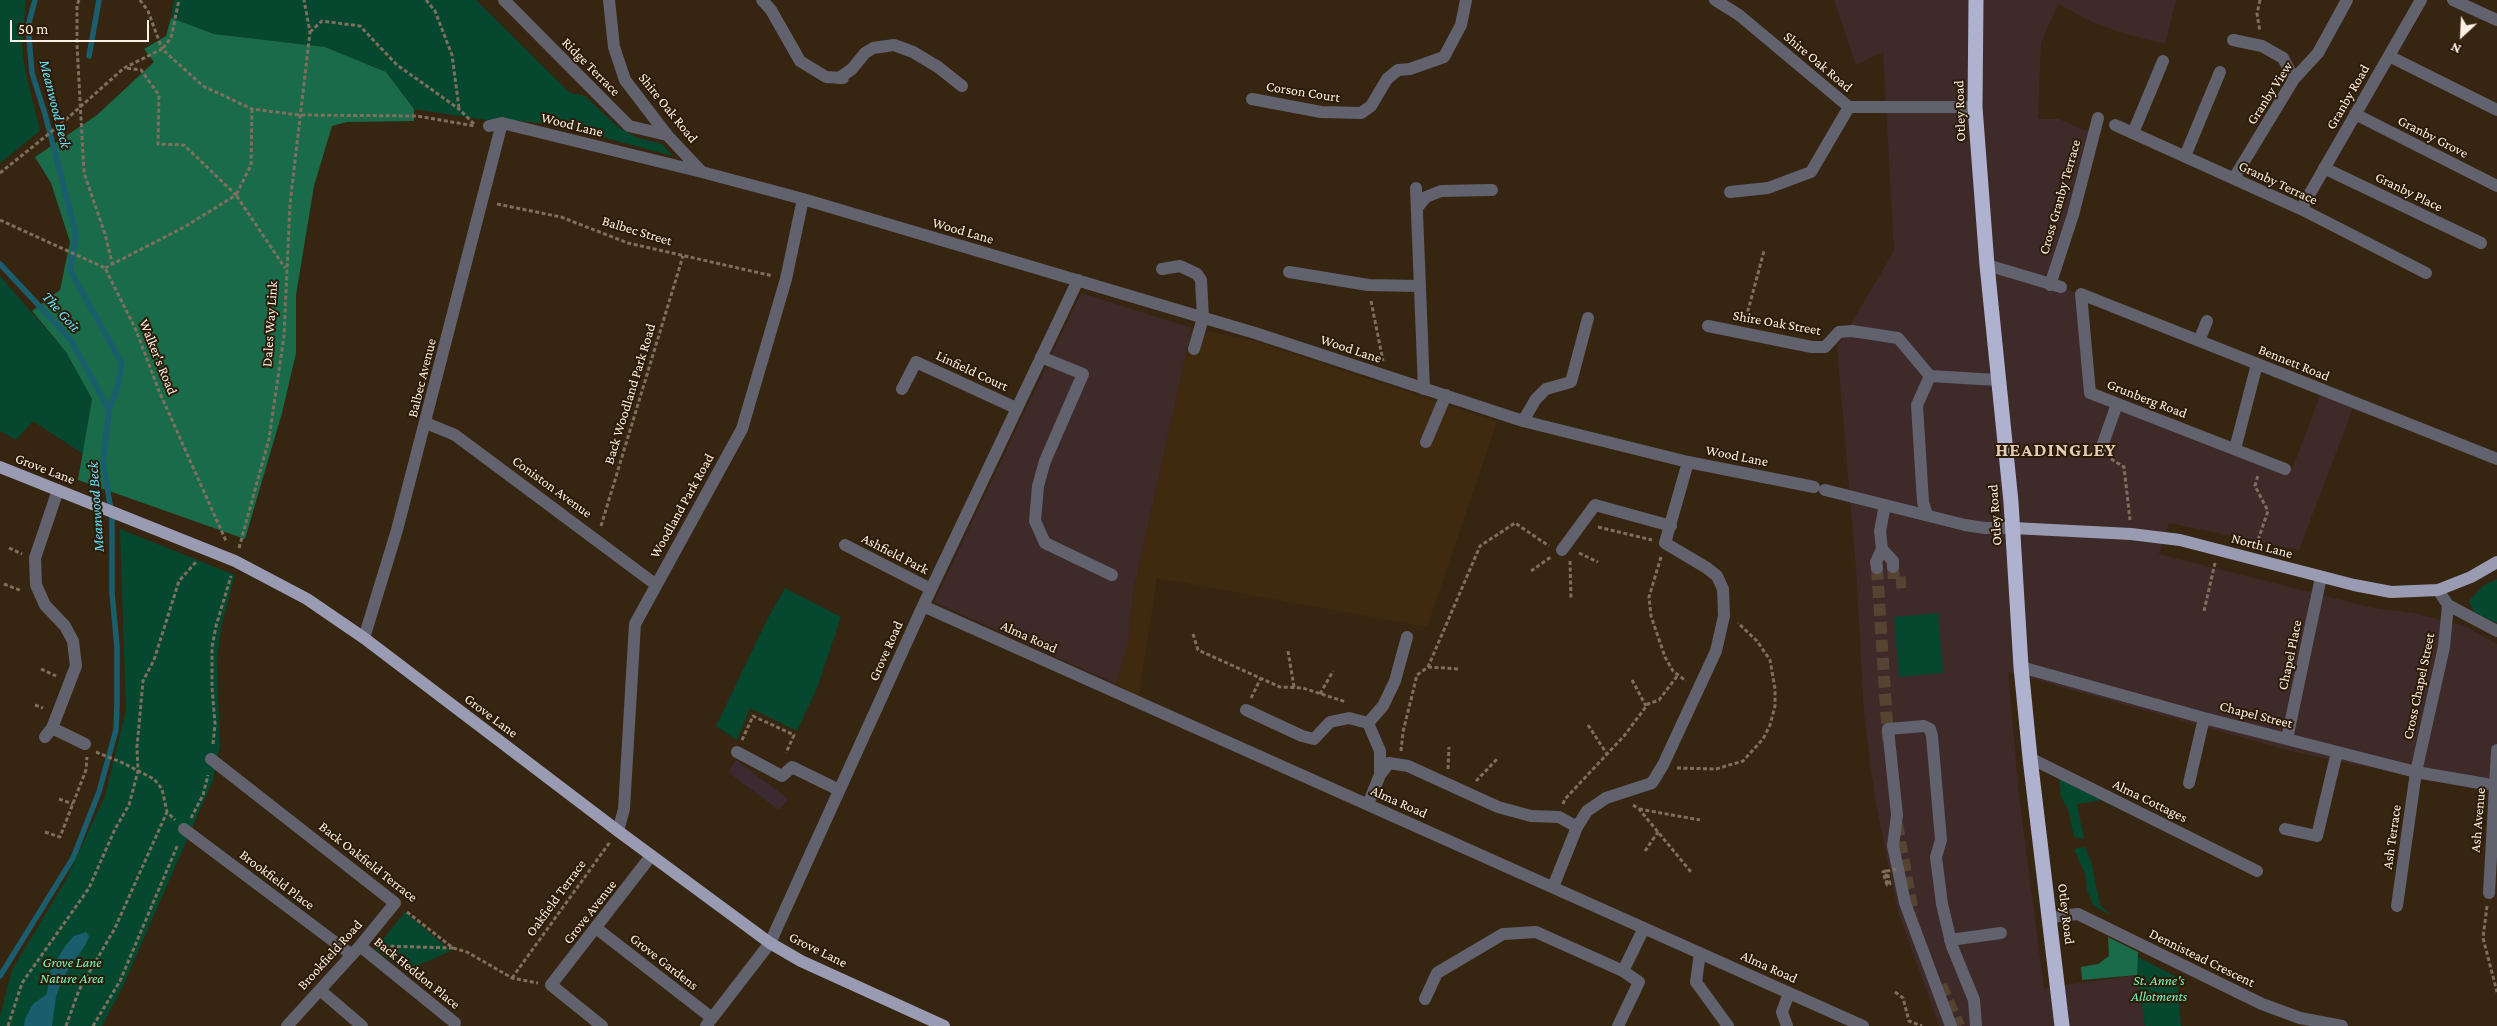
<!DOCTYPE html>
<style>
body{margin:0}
#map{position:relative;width:2497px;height:1026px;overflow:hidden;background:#362511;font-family:"Crimson Pro",serif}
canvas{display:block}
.north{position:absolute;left:2437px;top:10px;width:50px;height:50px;-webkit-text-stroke:4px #2b1b07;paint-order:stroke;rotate:205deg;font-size:14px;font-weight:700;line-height:20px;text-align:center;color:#fcf1e4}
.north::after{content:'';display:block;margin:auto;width:18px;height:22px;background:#fcf1e4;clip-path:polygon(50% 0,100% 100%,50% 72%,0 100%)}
.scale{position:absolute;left:10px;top:20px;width:139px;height:22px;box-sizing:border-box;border:2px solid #fcf1e4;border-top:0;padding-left:6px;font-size:15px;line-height:18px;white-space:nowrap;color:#fcf1e4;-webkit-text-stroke:4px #2b1b07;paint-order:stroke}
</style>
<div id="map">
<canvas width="2497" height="1026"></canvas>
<div class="north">N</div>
<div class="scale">50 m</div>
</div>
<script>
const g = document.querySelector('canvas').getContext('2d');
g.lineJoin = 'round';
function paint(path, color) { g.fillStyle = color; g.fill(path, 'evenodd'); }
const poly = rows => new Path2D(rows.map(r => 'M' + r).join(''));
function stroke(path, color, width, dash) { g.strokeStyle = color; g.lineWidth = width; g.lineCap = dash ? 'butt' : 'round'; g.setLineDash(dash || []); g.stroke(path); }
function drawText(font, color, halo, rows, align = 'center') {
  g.font = font + ' "Crimson Pro",serif'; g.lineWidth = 4; g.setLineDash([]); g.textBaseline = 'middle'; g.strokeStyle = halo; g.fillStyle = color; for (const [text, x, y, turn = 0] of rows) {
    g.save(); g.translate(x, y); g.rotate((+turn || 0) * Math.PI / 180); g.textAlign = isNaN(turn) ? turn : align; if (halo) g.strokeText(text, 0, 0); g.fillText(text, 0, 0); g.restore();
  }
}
const commercial = poly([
 [1834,0,2176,0,2165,44,2125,34,2092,22,2058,4,2041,43,2038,119,2059,119,2084,130,2095,130,2050,284,2081,294,2090,393,2291,472,2322,390,2355,403,2299,550,2169,523,2159,554,2373,608,2414,613,2467,627,2497,644,2497,794,2290,751,2008,672,2019,795,2044,988,2137,975,2145,1026,1939,1026,1898,911,1875,799,1864,715,1856,569,1837,347,1894,251,1883,52,1856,65],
 [1081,293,1192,328,1134,589,1128,645,1116,684,934,602]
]);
const industrial = poly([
 [736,760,788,799,779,810,728,772]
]);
const built = poly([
 [1192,328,1255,341,1497,422,1427,627,1157,578,1139,696,1116,684,1128,645,1134,589]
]);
const green = poly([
 [0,0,26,0,22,46,25,70,40,131,0,163],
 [174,0,476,0,570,93,585,96,619,128,638,138,662,144,673,156,557,125,502,119,486,120,414,109,386,72,325,47,214,34,171,18],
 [0,276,66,352,92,399,83,454,33,421,16,440,0,431],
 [120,529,235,575,221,628,217,660,220,744,213,780,124,984,102,1026,0,1026,0,1016,12,970,67,878,105,796,126,710],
 [2497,579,2497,623,2474,612,2469,601,2483,586],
 [785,588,841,617,817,688,797,731,750,708,737,740,716,726,767,620],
 [1938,613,1943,673,1899,677,1894,617],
 [2059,778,2103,800,2077,804,2084,839,2074,837,2068,809,2061,797],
 [2085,847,2091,861,2100,905,2111,916,2093,905,2087,890,2085,874,2074,849],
 [405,912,451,951,405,971,375,949],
 [2134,955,2177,977,2181,1026,2145,1026]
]);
const forest = poly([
 [171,18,214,34,325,47,386,72,414,109,414,121,347,122,332,126,314,186,296,295,296,353,282,413,245,539,78,480,92,399,66,352,32,311,60,290,70,242,51,183,35,157,97,115,154,62,144,49,166,36],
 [2108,937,2138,952,2137,975,2082,980,2081,967,2098,964,2109,956]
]);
const water = poly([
 [86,932,89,936,86,944,62,979,56,997,52,1026,24,1026,25,1019,33,1004,47,994,50,972,65,946,74,936]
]);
const stream = poly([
 [89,56,99,0],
 [0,264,71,340,109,410],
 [0,976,73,858,99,792,116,730,117,705,117,647,112,593,112,517,103,462,109,410,117,389,122,364,70,270,76,234,45,114,32,73,28,26,35,0]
]);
const minorTunnel = poly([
 [1893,567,1894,583,1906,582],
 [1877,568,1888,740],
 [1897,824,1913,913],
 [1941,985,1959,1026]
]);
const path = poly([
 [79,0,77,5,77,45,84,173,105,234,113,266],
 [140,0,148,11,162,49],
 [426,0,435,11,452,55,459,108],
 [2260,0,2257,14,2260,32],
 [310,32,322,21,360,26,397,65,459,109,475,125],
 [163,48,171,38,179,0],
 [252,109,251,165,236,195,285,268],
 [0,173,61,124,124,68,162,49,203,86,252,109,299,115,417,116,475,126],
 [497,204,561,217,628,243,773,276],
 [0,220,105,268,136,330,159,391,226,541],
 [105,268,186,226,236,195,184,145,158,144,159,95,141,70,125,68],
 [1371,301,1383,361],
 [1746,318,1764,251],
 [2111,459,2124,467,2130,520],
 [601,526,683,256],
 [1598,527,1652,540],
 [2256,546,2268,511,2255,486,2258,475],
 [9,548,22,554],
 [239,548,269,439,284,336,290,204,310,32,304,0],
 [1579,553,1598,562],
 [1661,557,1649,597,1651,616,1665,657,1673,671,1686,681],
 [1570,561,1571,599],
 [1531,571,1551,557],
 [4,584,22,591],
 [2204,611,2215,563],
 [1193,634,1198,650,1280,687,1303,688,1346,702],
 [1288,651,1294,687],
 [1428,667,1459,669],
 [41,669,56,676],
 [1632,680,1646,706],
 [1320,694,1333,671],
 [1251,698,1261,678],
 [35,705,43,708],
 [1588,725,1607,754],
 [742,740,753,716,794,735,786,753],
 [213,744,215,724,212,687,212,647,216,626,231,576],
 [1401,751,1403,732,1417,675,1428,667,1480,546,1515,523,1549,546],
 [96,752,125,764,154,779,162,789,167,812,175,820],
 [1677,768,1716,769,1743,761,1763,739,1770,725,1775,706,1775,689,1770,660,1757,641,1738,623],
 [1448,769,1449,747],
 [1476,781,1498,758],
 [59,799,73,804],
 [1563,804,1565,799,1624,736,1648,704,1659,700,1678,675],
 [1633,805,1639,809,1691,872],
 [1639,809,1700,820],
 [191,818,203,795,208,775],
 [45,832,60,837,86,770,87,757],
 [1645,851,1658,832],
 [2487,906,2483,938,2497,992],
 [407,912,453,948,467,952,512,978,538,983],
 [384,946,453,948],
 [512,978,610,842],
 [1895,992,1903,998,1909,1021,1922,1026],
 [8,1026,22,983,89,888,115,829,129,805,138,771,137,747,143,681,154,660,179,581,196,562],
 [66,1026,79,990,115,928,167,812],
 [93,1026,120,981,178,844]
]);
const minor = poly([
 [504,0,629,126,667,135],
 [609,0,614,47,625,80,667,135,702,172],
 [762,0,771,10,800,61,826,77,843,78],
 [1715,0,1739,15,1849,107,1975,107],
 [2453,0,2497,20],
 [2233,40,2262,46,2283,58,2294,79],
 [2389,56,2497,110],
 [839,78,852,69,865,53,873,48,894,45,913,52,938,67,962,86],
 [1252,99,1321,112,1361,113,1371,106,1387,79,1398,70,1410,69,1444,57,1461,25,1466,0],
 [2355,114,2497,186],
 [2115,125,2301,209,2426,273],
 [489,126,502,123,702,172,803,199,1255,333,1523,421,1688,462,1814,487],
 [2133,133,2163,61],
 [2185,156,2220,72],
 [2324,168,2481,243],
 [2234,178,2294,79,2318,53,2347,0],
 [1416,188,1424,389],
 [1730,192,1768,188,1811,172,1849,107],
 [1417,208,1426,197,1441,191,1492,190],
 [2301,209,2421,0],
 [1987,265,2061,287],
 [1162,269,1180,266,1197,274,1201,280,1203,318,1194,349],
 [1289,272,1368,285,1419,286],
 [2050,285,2073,215,2098,118],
 [1708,326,1812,347,1825,347,1839,332,1852,331,1898,338,1930,376,1997,380],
 [2199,341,2207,321],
 [1041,357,1083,374,1045,461,1038,486,1035,521,1045,543,1112,575],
 [902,389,916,362,1016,408],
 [1523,421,1536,399,1546,389,1571,382,1588,318],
 [426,423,455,435,655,584],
 [1426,442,1446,395],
 [2235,449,2257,364],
 [2100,452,2117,404],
 [2285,469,2090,393,2081,294,2497,459],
 [1825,490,1965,525,1985,528,2013,528],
 [1927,515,1923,502,1917,405,1930,376],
 [845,545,931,589],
 [1882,549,1880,531,1885,505],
 [1562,550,1595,505,1671,526],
 [1877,568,1876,562,1882,549,1893,561,1893,567],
 [2438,590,2448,605,2497,631],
 [923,606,1863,1026],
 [364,638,397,530,502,123],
 [2021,667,2204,718,2416,772,2486,784],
 [1246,710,1302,736,1314,739,1330,722,1349,718,1368,723],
 [52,728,85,744],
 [45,737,52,728,76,666,73,641,65,626,45,605,36,585,35,558,58,490],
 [2287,739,2321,577],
 [737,752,782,776,792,767,839,790],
 [2030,758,2257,871],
 [211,759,395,903,360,946,287,1026],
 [1380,775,1380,751,1368,723,1383,706,1395,681,1407,637],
 [2189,783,2204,718],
 [1368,804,1380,775,1389,763,1408,766,1498,807,1531,816,1559,817,1577,827,1553,887],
 [1577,827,1587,811,1606,798,1652,783,1663,765,1716,651,1724,616,1723,589,1717,576,1707,568,1665,543,1688,462],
 [184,829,352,955],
 [2285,829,2317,836,2337,752],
 [618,831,624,809,635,624,742,429,786,279,803,199],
 [2489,893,2497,750],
 [2397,906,2416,772,2444,647,2448,605],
 [2051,917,2078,914,2262,1004,2300,1018,2342,1026],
 [596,928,712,1018],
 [1950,940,2001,933],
 [360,946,455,1023],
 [1700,953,1696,982,1728,1026],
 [320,990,362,1026],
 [1425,999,1437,973,1503,934,1536,932,1623,971,1644,928],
 [602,1026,551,985,651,856],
 [706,1026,770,943,923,606,1078,280],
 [1618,1026,1639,982,1623,971],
 [1787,1026,1782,1012,1789,993],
 [1951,1026,1905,903,1898,869,1893,846,1897,815,1888,729,1924,726,1930,729,1932,736,1941,840,1936,857,1942,904,1952,946,1974,1000,1976,1026]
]);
const major = poly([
 [0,467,235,561,307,599,364,638,618,831,770,943,801,961,944,1026],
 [2013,528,2131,534,2180,540,2354,585,2391,592,2438,590,2471,577,2497,562]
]);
const highway = poly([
 [1976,0,1975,107,1987,265,2011,502,2021,667,2030,758,2062,1026]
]);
const pathBridge = poly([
 [1887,884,1886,871,1883,872,1887,885,1890,884,1887,871,1898,869]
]);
const streetNames = [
 ["Shire Oak Road",1818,62,40],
 ["Ridge Terrace",591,67,45],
 ["Corson Court",1303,92,9],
 ["Granby View",2270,93,-57],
 ["Granby Road",2348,97,-60],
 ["Shire Oak Road",668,108,51],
 ["Otley Road",1960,111,-92],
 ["Wood Lane",572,125,14],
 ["Granby Grove",2433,137,27],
 ["Granby Terrace",2278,183,25],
 ["Granby Place",2409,192,26],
 ["Cross Granby Terrace",2060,197,-74],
 ["Balbec Street",637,231,17],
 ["Wood Lane",963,231,16],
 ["Shire Oak Street",1777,323,10],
 ["Dales Way Link",270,324,-86],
 ["Wood Lane",1351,349,18],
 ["Walker's Road",158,357,68],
 ["Bennett Road",2294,363,22],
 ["Linfield Court",972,371,25],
 ["Balbec Avenue",422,378,-76],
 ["Back Woodland Park Road",630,394,-73],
 ["Grunberg Road",2147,399,21],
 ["Wood Lane",1737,456,11],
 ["Grove Lane",45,469,21],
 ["Coniston Avenue",552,487,36],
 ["Woodland Park Road",682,506,-61],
 ["Otley Road",1995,515,-94],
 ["North Lane",2262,546,15],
 ["Ashfield Park",895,554,27],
 ["Alma Road",1029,637,24],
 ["Grove Road",886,651,-66],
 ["Chapel Place",2290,655,-78],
 ["Cross Chapel Street",2419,686,-78],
 ["Chapel Street",2256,715,14],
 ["Grove Lane",491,716,37],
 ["Alma Cottages",2150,801,26],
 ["Alma Road",1399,802,24],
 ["Ash Avenue",2478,820,-85],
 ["Ash Terrace",2392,837,-82],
 ["Back Oakfield Terrace",368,862,38],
 ["Brookfield Place",277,880,37],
 ["Oakfield Terrace",556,898,-54],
 ["Grove Avenue",590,912,-52],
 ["Otley Road",2066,914,83],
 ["Grove Lane",818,950,26],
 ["Brookfield Road",330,955,-48],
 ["Dennistead Crescent",2202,958,26],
 ["Grove Gardens",664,962,38],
 ["Alma Road",1769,967,24],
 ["Back Heddon Place",417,973,39]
];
const parkNames = [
 ["Grove Lane",72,963],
 ["Nature Area",72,979],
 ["St. Anne's",2159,981],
 ["Allotments",2159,997]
];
const waterNames = [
 ["Meanwood Beck",55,104,76],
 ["The Goit",61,312,48],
 ["Meanwood Beck",96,507,-94]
];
const districtNames = [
 ["HEADINGLEY",2056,450]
];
paint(commercial, '#3e2a28');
paint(industrial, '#3c2a33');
paint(built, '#3f2a0f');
paint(green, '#05482f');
paint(forest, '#196b4a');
paint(water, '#1a5d6d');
stroke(stream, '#1a5d6d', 5.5);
stroke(minorTunnel, '#544431', 12, [12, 6]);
stroke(path, '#7e6f5e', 3, [4, 2.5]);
stroke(minor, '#61626e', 12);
stroke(major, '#999bb3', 12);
stroke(highway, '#afb2cf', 15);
stroke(pathBridge, '#7e6f5e', 3, [4, 2.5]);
drawText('14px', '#fcf1e4', '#2b1b07', streetNames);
drawText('italic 14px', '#75fbbf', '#2b1b07', parkNames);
drawText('italic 15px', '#65e0ff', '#2b1b07', waterNames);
g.letterSpacing = '1px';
drawText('bold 19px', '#e3cdb5', '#2b1b07', districtNames);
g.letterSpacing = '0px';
</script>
